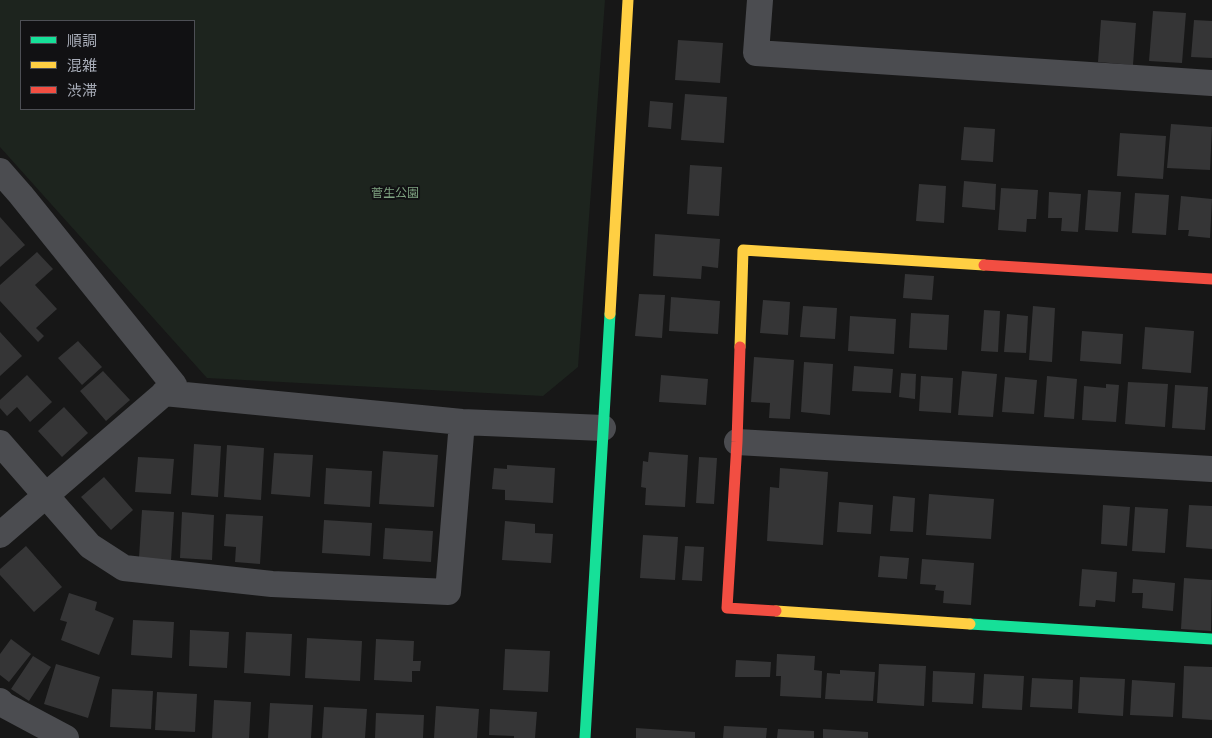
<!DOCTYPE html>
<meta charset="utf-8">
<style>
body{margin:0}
#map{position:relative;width:1212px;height:738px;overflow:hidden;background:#171717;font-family:"Nunito Sans","Noto Sans JP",sans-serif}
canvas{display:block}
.legend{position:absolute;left:20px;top:20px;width:175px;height:90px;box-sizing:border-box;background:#111113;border:1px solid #4d4f55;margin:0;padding:6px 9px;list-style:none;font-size:15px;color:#a8adb8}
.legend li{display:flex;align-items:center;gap:10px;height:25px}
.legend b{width:25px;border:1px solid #4d4f55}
</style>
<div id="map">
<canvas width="1212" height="738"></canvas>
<ul class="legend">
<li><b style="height:6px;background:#16e098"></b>順調</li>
<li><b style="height:6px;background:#ffcf43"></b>混雑</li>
<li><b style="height:6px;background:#f24e42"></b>渋滞</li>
</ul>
</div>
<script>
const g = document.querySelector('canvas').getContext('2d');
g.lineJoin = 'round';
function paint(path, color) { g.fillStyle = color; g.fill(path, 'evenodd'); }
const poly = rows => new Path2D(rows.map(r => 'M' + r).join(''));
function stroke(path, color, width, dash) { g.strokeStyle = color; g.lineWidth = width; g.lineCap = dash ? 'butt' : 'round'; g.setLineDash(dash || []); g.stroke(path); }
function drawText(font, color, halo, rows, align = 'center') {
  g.font = font + ' "Nunito Sans","Noto Sans JP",sans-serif'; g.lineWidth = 4; g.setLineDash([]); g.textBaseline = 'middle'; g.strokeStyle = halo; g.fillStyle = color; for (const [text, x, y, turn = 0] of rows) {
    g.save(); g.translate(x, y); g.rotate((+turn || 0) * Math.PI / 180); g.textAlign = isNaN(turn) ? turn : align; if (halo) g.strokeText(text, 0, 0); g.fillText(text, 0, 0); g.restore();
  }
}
const green = poly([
 [0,0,605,0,578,367,543,396,207,378,0,147],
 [21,21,194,21,194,109,21,109]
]);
const building = poly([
 [1153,11,1186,13,1182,63,1149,61],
 [1101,20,1136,23,1133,65,1098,62],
 [1194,20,1212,21,1212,58,1191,57],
 [678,40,723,43,720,83,675,80],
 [685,94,727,97,724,143,681,140],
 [650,101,673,103,671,129,648,127],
 [1171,124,1212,127,1210,170,1167,168],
 [964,127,995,129,993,162,961,160],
 [1120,133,1166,136,1163,179,1117,176],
 [690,165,722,167,719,216,687,214],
 [964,181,996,184,995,210,962,207],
 [919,184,946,186,944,223,916,221],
 [1001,188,1038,190,1036,219,1027,219,1026,232,998,230],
 [1088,190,1121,192,1118,232,1085,230],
 [1049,192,1081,194,1078,232,1061,231,1062,218,1048,218],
 [1135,193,1169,195,1166,235,1132,233],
 [1181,196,1212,199,1210,238,1188,236,1189,230,1178,230],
 [0,217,25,245,0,267],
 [655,234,720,239,718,268,702,266,701,279,653,276],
 [37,252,53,269,35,285,57,309,36,328,44,336,38,342,0,301,0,285],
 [905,274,934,276,932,300,903,298],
 [639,294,665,295,662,338,635,336],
 [671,297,720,301,718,334,669,331],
 [763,300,790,302,788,335,760,333],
 [803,306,837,308,835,339,800,337],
 [1033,306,1055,308,1052,362,1029,360],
 [984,310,1000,311,998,352,981,351],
 [911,313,949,315,947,350,909,348],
 [1007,314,1028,316,1026,353,1004,352],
 [850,316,896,319,894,354,848,351],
 [1145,327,1194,331,1191,373,1142,369],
 [1082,331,1123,334,1121,364,1080,361],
 [0,332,22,356,0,376],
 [78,341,102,367,82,385,58,358],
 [754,357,794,360,790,419,769,418,770,403,751,402],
 [804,362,833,364,830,415,801,412],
 [854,366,893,369,891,393,852,391],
 [103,371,130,400,106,421,80,391],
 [962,371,997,374,993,417,958,415],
 [901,373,916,374,915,399,899,397],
 [27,375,52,402,30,422,17,407,7,416,0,408,0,400],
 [661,375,708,379,706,405,659,402],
 [921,376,953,378,951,413,919,411],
 [1047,376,1077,379,1074,419,1044,417],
 [1005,377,1037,380,1034,414,1002,412],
 [1128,382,1168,384,1165,427,1125,424],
 [1106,384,1119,385,1116,422,1082,420,1084,386,1106,388],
 [1175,385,1208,387,1205,430,1172,428],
 [64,407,88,433,62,457,38,431],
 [194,444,221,446,218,497,191,495],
 [227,445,264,448,261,500,224,497],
 [383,451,438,455,434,507,379,504],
 [649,452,688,455,685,507,645,505,646,488,641,487,643,461,648,462],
 [274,453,313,455,310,497,271,494],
 [138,457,174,459,171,494,135,492],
 [699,457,717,458,714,504,696,503],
 [507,465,555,468,553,503,505,500,505,490,492,489,494,468,507,469],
 [326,468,372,471,370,507,324,504],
 [780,468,828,472,823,545,767,541,770,487,779,488],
 [104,477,133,510,111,530,81,497],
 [929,494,994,499,991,539,926,535],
 [893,496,915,498,913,532,890,531],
 [839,502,873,505,871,534,837,532],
 [1103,505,1130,507,1127,546,1101,544],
 [1189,505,1212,506,1212,549,1186,547],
 [1135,507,1168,509,1165,553,1132,551],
 [142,510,174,512,171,561,139,558],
 [182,512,214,515,212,560,180,558],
 [226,514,263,516,260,564,235,562,236,547,224,546],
 [324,520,372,523,370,556,322,553],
 [505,521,535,524,535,533,553,534,551,563,502,560],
 [385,528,433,531,431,562,383,559],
 [643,535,678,537,675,580,640,578],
 [26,546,62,587,34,612,0,575,0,569],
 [685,546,704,547,702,581,682,580],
 [880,556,909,558,907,579,878,577],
 [922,559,974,563,971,605,943,603,944,591,935,590,936,585,920,584],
 [1082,569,1117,572,1115,602,1096,600,1095,607,1079,606],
 [1184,578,1212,580,1211,631,1181,629],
 [1133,579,1175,583,1173,611,1142,608,1143,593,1132,593],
 [69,593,97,602,95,610,114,618,99,655,61,640,67,622,60,620],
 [133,620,174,622,172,658,131,655],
 [190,630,229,632,227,668,189,666],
 [246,632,292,634,290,676,244,673],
 [307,638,362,641,360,681,305,678],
 [11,639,31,654,9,682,0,675,0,654],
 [376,639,414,641,413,661,421,661,420,671,412,671,412,682,374,680],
 [505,649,550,651,548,692,503,690],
 [777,654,815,656,814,670,822,671,821,698,780,696,781,676,776,676],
 [33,656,51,667,29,701,11,689],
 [736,660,771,662,770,677,735,677],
 [56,664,100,677,88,718,44,704],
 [879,664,926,666,924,706,877,703],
 [1184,666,1212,667,1212,720,1182,718],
 [840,670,875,672,873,701,825,699,827,673,840,674],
 [933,671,975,673,973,704,932,702],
 [984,674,1024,676,1022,710,982,708],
 [1080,677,1125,679,1123,716,1078,713],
 [1032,678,1073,680,1072,709,1030,707],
 [1132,680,1175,683,1173,717,1130,715],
 [112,689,153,691,151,729,110,727],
 [157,692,197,694,195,732,155,730],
 [214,700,251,702,249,738,212,738],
 [270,703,313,705,311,738,268,738],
 [436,706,479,709,477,738,434,738],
 [324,707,367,709,365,738,322,738],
 [490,709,537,712,535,738,514,738,514,736,489,735],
 [376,713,424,715,423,738,375,738],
 [724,726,767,728,766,738,723,738],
 [636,728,695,732,695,738,636,738],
 [778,729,814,731,814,738,777,738],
 [823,729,868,732,868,738,823,738]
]);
const street = poly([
 [760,0,756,53,1212,83],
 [0,171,21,195,174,385,0,535],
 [164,393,462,422,603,428],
 [737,442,1212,469],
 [0,443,90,546,124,568,272,584,448,592,462,422],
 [0,701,4,705,66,738]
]);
const fast = poly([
 [970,624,1212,639],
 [585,738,610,314]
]);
const slow = poly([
 [610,314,628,0],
 [740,347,743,250,984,265],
 [776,611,970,624]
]);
const jam = poly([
 [984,265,1212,279],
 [740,347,737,442,727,608,776,611]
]);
const parkNames = [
 ["菅生公園",395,194]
];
paint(green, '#1d241e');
paint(building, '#353536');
stroke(street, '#4b4c50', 26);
stroke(fast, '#16e098', 11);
stroke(slow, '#ffcf43', 11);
stroke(jam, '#f24e42', 11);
drawText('12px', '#7fa381', '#111113', parkNames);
</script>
